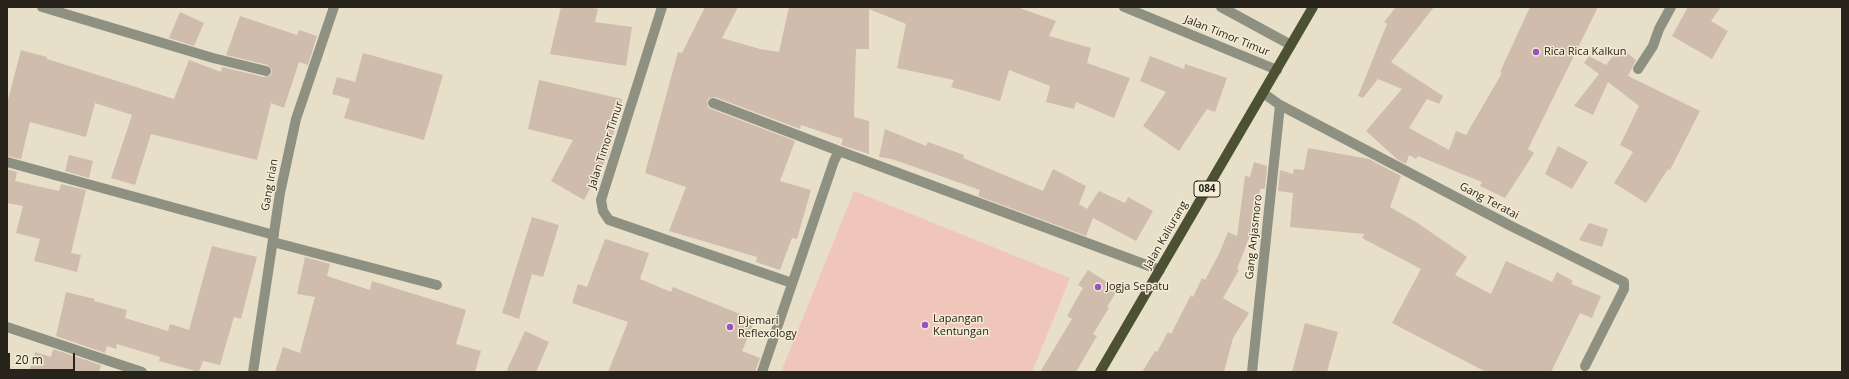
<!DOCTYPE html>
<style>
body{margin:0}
#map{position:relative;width:1849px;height:379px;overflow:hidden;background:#e8dfc9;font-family:"Open Sans",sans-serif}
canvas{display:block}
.frame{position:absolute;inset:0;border:8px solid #28241c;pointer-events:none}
.scale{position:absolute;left:8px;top:353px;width:67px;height:18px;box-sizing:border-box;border:2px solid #28241c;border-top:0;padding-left:5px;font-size:12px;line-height:14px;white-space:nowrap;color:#28241c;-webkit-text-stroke:3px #f5ecd6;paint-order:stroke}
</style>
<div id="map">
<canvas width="1849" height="379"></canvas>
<div class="frame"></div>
<div class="scale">20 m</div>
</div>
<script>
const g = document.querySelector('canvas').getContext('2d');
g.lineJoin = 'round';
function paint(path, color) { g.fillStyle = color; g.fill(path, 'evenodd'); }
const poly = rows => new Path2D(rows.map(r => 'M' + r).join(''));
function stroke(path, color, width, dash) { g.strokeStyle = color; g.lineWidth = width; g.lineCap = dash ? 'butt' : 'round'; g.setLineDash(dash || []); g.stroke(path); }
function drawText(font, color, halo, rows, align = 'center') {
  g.font = font + ' "Open Sans",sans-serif'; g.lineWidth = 3; g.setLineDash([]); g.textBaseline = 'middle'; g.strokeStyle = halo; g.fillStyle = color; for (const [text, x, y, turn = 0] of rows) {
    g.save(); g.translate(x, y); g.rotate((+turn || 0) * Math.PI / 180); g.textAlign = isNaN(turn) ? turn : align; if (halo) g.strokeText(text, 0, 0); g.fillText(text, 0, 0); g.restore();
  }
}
const green = poly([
 [854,191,1070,278,1032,372,781,372]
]);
const building = poly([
 [561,7,589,7,598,9,595,22,632,27,626,66,550,54],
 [705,7,738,7,722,38,760,49,779,52,789,7,1017,7,1056,21,1049,36,1091,48,1087,63,1130,78,1114,118,1076,102,1074,109,1046,102,1050,86,1009,70,1000,101,951,87,954,80,897,68,906,24,869,9,869,49,856,49,854,117,869,121,869,154,841,145,843,139,801,125,800,129,715,97,709,98,707,101,708,107,711,109,795,141,780,181,811,190,797,239,792,238,780,270,756,262,757,257,669,231,686,187,645,173,678,52,682,53],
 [1396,7,1434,7,1391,62,1443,96,1439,104,1427,99,1409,128,1449,150,1456,131,1466,135,1502,73,1500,72,1530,7,1598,7,1528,149,1534,153,1505,198,1480,186,1482,182,1418,156,1416,159,1409,155,1406,164,1398,160,1366,131,1402,89,1378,79,1363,98,1358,96,1387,24,1384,22],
 [1688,7,1721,7,1711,21,1728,31,1712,59,1672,36],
 [180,12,204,23,194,46,169,38],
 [240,16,297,35,299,30,317,36,308,65,299,62,284,108,271,103,257,160,151,134,135,185,111,178,132,115,95,103,86,137,30,122,21,159,7,156,7,104,21,50,47,57,47,59,174,99,189,60,221,72,222,67,264,77,271,75,272,70,268,65,226,55],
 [1620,47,1636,60,1628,76,1700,111,1670,170,1668,169,1646,203,1614,183,1633,152,1620,145,1639,106,1608,82,1593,115,1574,106,1599,74,1584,63,1589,56,1606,65],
 [363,53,443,75,424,140,344,118,350,99,332,94,337,77,355,82],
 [1150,56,1184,69,1185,64,1227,78,1215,112,1207,109,1179,151,1143,126,1166,92,1140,81],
 [539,80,622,99,608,156,584,200,551,181,573,140,528,129],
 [885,129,926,146,928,142,964,155,963,158,1043,191,1053,169,1086,186,1079,204,1087,209,1099,191,1125,203,1128,197,1153,211,1136,241,1093,218,1086,236,978,196,980,190,892,159,879,157],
 [1558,146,1588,162,1572,189,1545,174],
 [1308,148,1369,159,1401,176,1390,207,1416,222,1467,257,1455,275,1491,294,1506,261,1552,282,1557,272,1573,281,1571,284,1601,296,1592,318,1580,313,1551,372,1486,372,1392,323,1421,269,1362,238,1364,234,1290,227,1293,193,1278,191,1280,170,1293,174,1294,169,1304,170],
 [69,155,93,161,89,178,65,171],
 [1254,162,1267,166,1265,189,1260,189,1256,220,1237,269,1239,270,1223,298,1249,313,1233,338,1224,372,1142,372,1155,351,1157,352,1168,332,1171,334,1191,295,1193,297,1202,278,1205,280,1219,254,1228,232,1237,236,1245,176,1250,177],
 [7,169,17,172,15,181,59,191,61,184,86,190,71,253,81,255,77,272,34,261,40,239,16,233,23,206,7,203],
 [532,217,559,225,543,277,532,274,519,319,502,313],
 [1589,223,1608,229,1602,247,1579,240],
 [605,239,649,253,640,279,671,292,673,287,755,320,742,351,760,358,755,372,608,372,628,322,572,303,578,284,587,287],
 [212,246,257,257,241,319,234,317,220,365,203,361,199,372,159,361,160,357,117,344,116,349,107,346,105,353,56,336,66,292,95,299,94,301,127,310,125,318,168,331,170,324,189,330],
 [305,257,330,264,327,276,370,290,372,281,466,310,456,344,481,351,475,372,275,372,283,347,300,353,315,297,297,294],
 [1088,270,1118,289,1107,307,1109,308,1093,334,1097,336,1076,372,1040,372,1072,319,1067,316,1083,288,1078,285],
 [1305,323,1338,332,1327,372,1292,372],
 [525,331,549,342,536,372,506,372],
 [53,349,101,365,99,372,29,372,35,352,51,357]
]);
const minor = poly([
 [42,7,213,58,266,71],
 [662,7,601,200,603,211,609,220,792,283],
 [1124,7,1277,70],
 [1221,7,1291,45],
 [1638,69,1653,46,1659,29,1671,7],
 [1263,93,1280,105,1511,226,1624,282,1624,289,1585,366],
 [713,103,839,151],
 [7,162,274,235],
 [273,242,437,285],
 [7,327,142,372],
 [253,372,280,193,296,119,334,7],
 [762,372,834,161,839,151,1160,270],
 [1252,372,1280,105]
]);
const major = poly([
 [1100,372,1313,7]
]);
const markers = [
 [1536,52,4,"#9c50c1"],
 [1098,287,4,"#9c50c1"],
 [925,325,4,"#9c50c1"],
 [730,327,4,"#9c50c1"]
];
const shields = [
 [1207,189,26]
];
const shieldNames = [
 ["084",1207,189]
];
const streetNames = [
 ["Jalan Timor Timur",1227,36,22],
 ["Jalan Timor Timur",606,145,-72],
 ["Gang Irian",270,185,-80],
 ["Gang Teratai",1489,201,28],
 ["Jalan Kaliurang",1166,235,-60],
 ["Gang Anjasmoro",1254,237,-84]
];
const poiNames = [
 ["Rica Rica Kalkun",1544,52],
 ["Jogja Sepatu",1106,287],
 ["Lapangan",933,319],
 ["Kentungan",933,332],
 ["Djemari",738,321],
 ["Reflexology",738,334]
];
paint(green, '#f0c5ba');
paint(building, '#cfbcad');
stroke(minor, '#8e9181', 10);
stroke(major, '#4d5134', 10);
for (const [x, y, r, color] of markers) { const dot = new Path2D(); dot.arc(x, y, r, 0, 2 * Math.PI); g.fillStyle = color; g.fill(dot); stroke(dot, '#f5ecd6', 1.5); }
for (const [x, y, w] of shields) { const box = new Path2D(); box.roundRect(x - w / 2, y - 8, w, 16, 3); g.fillStyle = '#f5ecd6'; g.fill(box); stroke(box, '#28241c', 1); }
drawText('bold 10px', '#28241c', null, shieldNames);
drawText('11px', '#28241c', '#f5ecd6', streetNames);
drawText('11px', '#28241c', '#f5ecd6', poiNames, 'left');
</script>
